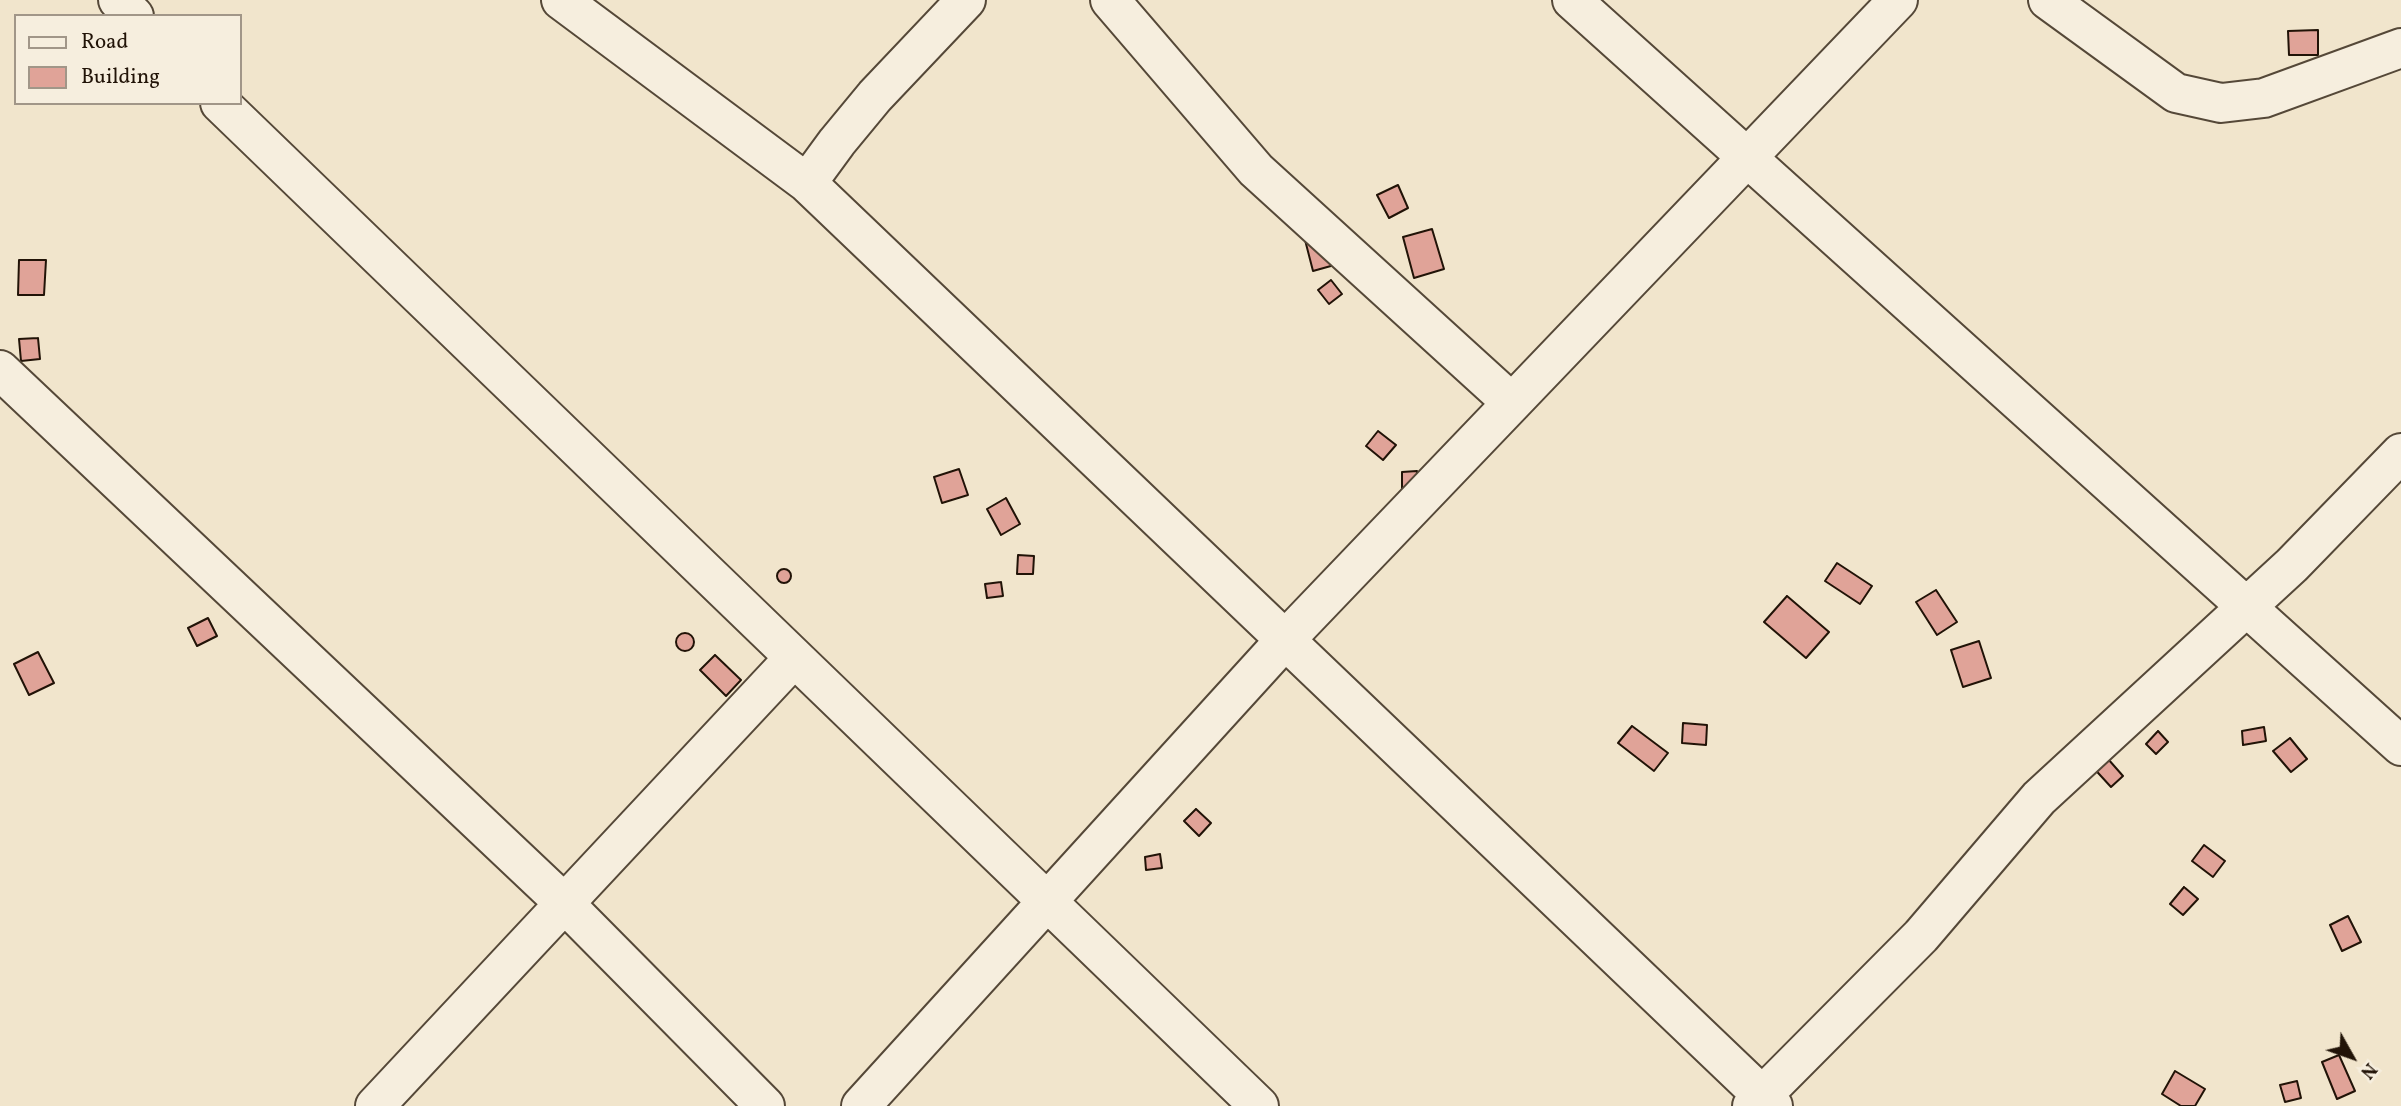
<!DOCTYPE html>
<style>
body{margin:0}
#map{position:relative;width:2401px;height:1106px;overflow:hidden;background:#f1e5cc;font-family:Vollkorn,serif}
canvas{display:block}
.legend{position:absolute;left:14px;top:14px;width:228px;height:91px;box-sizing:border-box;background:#f6eede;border:2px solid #a19688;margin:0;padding:9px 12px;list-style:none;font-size:21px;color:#211307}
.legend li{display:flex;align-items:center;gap:14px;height:35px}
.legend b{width:35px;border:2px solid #a19688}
.north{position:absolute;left:2317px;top:1022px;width:70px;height:70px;-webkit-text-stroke:5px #f6eede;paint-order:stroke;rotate:130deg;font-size:19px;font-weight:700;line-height:28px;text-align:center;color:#211307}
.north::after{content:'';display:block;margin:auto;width:24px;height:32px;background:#211307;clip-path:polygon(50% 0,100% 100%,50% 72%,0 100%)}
</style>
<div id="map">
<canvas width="2401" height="1106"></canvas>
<ul class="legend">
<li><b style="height:9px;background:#f6eede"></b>Road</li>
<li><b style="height:19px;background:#e0a398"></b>Building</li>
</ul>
<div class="north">N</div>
</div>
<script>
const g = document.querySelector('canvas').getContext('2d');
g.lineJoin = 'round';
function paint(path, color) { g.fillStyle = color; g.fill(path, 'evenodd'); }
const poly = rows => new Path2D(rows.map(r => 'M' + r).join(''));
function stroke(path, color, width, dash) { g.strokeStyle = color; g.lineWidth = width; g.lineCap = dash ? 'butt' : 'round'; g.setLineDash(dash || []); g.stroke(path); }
const building = poly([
 [2318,30,2318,55,2289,55,2288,31,2318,30],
 [1398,185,1408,208,1389,218,1377,195,1398,185],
 [1432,229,1444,269,1414,278,1403,237,1432,229],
 [1304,236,1338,264,1313,271,1304,236],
 [19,260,46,260,44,295,18,295,19,260],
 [1331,280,1342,294,1329,304,1318,290,1331,280],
 [38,338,40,359,21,361,19,339,38,338],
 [1378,431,1396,445,1383,460,1366,446,1378,431],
 [959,469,968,495,942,503,934,477,959,469],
 [1417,471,1418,489,1402,489,1402,472,1417,471],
 [1006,498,1020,524,1001,535,987,509,1006,498],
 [1018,555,1034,556,1033,574,1017,574,1018,555],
 [1837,563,1872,586,1860,604,1825,581,1837,563],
 '777 576a7 7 0 1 1 14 0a7 7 0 1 1-14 0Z',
 [1001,582,1003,596,987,598,985,584,1001,582],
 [1936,590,1957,622,1937,635,1916,602,1936,590],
 [1787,596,1829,632,1806,658,1764,622,1787,596],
 [208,618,217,636,197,646,188,628,208,618],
 '676 642a9 9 0 1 1 18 0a9 9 0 1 1-18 0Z',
 [1979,641,1991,678,1963,687,1951,650,1979,641],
 [38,652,54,683,29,695,14,664,38,652],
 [715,655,741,680,726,696,700,670,715,655],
 [1683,723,1707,725,1706,745,1682,743,1683,723],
 [1632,726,1668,753,1654,771,1618,743,1632,726],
 [2264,727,2266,741,2243,745,2242,731,2264,727],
 [2158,731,2168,742,2156,754,2146,744,2158,731],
 [2290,738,2307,759,2291,772,2273,751,2290,738],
 [2101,751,2123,776,2111,787,2089,763,2101,751],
 [1196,809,1211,823,1199,836,1184,821,1196,809],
 [2204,845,2225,861,2213,877,2192,861,2204,845],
 [1160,854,1162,868,1146,870,1145,857,1160,854],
 [2184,887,2198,899,2183,915,2170,904,2184,887],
 [2348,916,2361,942,2342,951,2330,925,2348,916],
 [2339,1055,2355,1091,2337,1099,2322,1062,2339,1055],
 [2175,1071,2205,1089,2195,1106,2181,1106,2162,1094,2175,1071],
 [2297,1081,2301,1098,2285,1102,2280,1085,2297,1081]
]);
const minor = poly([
 [118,0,134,16],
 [561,0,807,183,1773,1106],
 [1110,0,1256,170,1512,403],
 [1572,0,2401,746],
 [2048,0,2176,93,2221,103,2264,98,2401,48],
 [220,103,1259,1106],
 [807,183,837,142,875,96,966,0],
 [0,370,565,904,765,1106],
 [375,1106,794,658],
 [861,1106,1285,640,1898,0],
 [1752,1106,1921,936,2039,798,2292,565,2401,453]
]);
paint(building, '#e0a398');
stroke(building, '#211307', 2);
stroke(minor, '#554838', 42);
stroke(minor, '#f6eede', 38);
</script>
